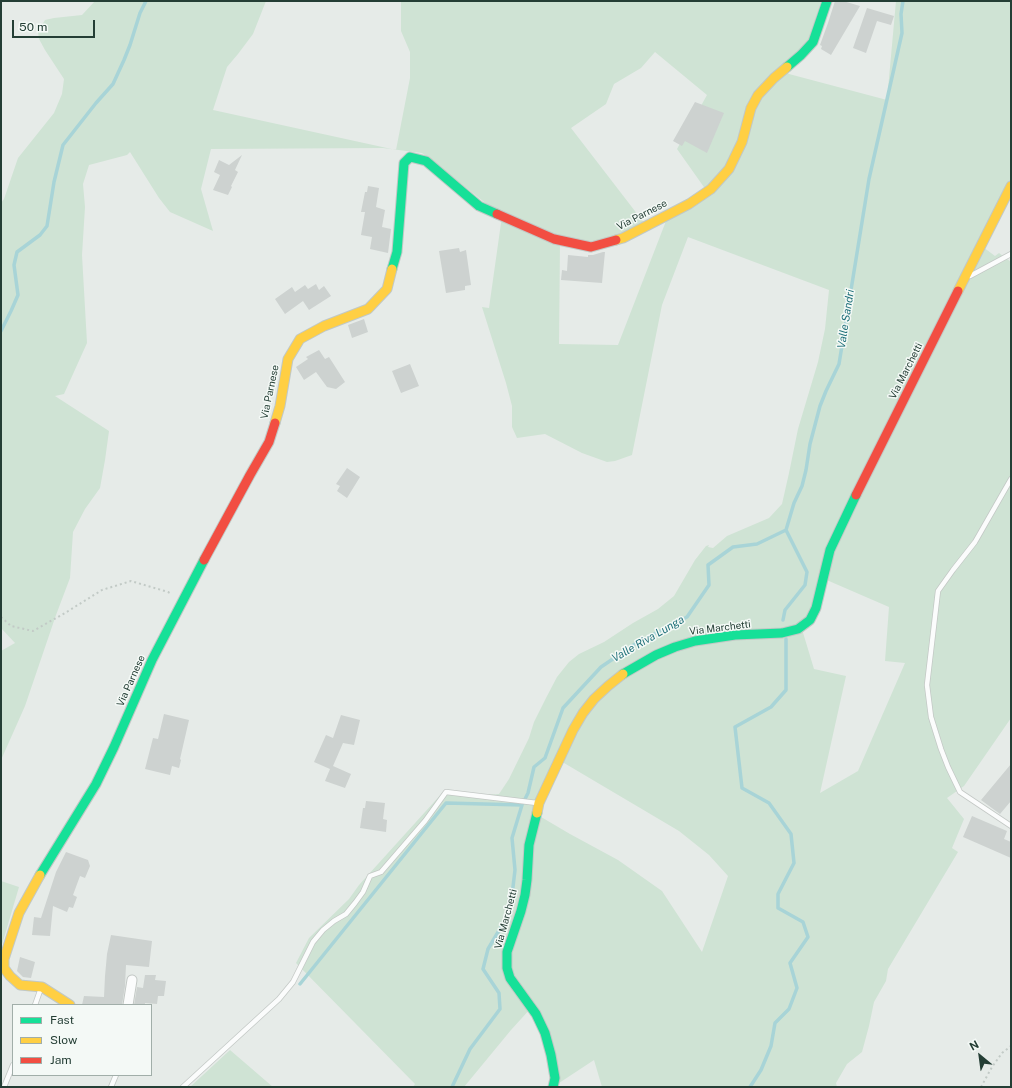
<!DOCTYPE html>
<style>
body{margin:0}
#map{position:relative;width:1012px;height:1088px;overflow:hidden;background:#e6ebe8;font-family:"Public Sans",sans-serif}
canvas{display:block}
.frame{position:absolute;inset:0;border:2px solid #243e35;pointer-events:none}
.legend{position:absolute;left:12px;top:1004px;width:140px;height:72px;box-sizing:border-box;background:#f4f9f6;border:1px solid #a1aea9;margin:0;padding:5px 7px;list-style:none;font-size:12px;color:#243e35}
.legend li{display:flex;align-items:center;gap:8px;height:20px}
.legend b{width:20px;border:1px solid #a1aea9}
.north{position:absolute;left:960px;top:1036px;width:40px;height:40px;-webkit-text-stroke:3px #f4f9f6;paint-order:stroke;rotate:331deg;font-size:11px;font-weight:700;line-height:16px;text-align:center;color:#243e35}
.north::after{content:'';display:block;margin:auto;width:14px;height:18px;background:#243e35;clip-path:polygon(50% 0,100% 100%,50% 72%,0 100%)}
.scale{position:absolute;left:12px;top:20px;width:83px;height:18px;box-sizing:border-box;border:2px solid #243e35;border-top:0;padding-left:5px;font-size:12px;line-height:14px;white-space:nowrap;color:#243e35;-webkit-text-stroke:3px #f4f9f6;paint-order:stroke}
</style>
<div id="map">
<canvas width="1012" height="1088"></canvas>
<div class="frame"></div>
<ul class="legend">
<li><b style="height:5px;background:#16e098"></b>Fast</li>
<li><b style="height:5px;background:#ffcf43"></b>Slow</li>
<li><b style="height:5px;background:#f24e42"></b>Jam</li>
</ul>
<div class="north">N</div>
<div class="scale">50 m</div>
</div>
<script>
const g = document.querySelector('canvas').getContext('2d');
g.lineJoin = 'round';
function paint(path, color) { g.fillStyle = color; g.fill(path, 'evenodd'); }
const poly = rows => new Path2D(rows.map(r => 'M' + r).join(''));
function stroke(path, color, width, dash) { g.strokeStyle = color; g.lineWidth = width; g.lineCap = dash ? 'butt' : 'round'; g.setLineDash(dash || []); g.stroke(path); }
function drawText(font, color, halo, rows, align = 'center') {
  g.font = font + ' "Public Sans",sans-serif'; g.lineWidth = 3; g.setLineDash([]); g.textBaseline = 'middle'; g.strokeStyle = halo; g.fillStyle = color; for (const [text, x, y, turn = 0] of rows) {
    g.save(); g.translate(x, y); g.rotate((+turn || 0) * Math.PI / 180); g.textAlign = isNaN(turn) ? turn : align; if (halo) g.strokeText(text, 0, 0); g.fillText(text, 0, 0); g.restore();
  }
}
const green = poly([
 [95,1,266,1,253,34,238,54,227,67,213,110,396,150,410,78,410,52,401,31,401,1,821,1,809,39,782,68,789,74,887,100,896,1,1011,1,1011,187,983,247,995,256,999,253,1011,262,1011,718,964,786,947,798,964,819,952,848,958,852,888,969,886,981,874,1002,869,1026,862,1052,847,1064,836,1083,837,1087,602,1087,594,1060,553,1087,554,1070,531,1008,511,1030,464,1087,413,1087,415,1084,296,963,309,938,349,899,359,885,444,791,484,795,499,794,509,779,529,738,534,722,546,698,557,677,569,662,579,654,604,642,633,623,658,609,674,596,695,560,706,546,709,545,708,547,713,548,727,536,769,518,782,504,789,473,798,429,818,362,825,329,829,290,688,237,662,305,632,455,615,461,607,462,582,453,545,434,517,438,512,427,512,406,506,383,482,307,489,308,502,216,422,153,383,148,211,149,201,189,213,231,170,212,159,198,130,152,127,155,89,165,83,184,85,207,82,255,87,343,64,394,55,396,109,431,105,460,100,488,85,509,73,532,70,578,56,615,25,706,1,760,1,651,15,643,1,628,1,203,4,199,18,158,54,113,62,94,64,79,45,50,39,39,38,32,45,20,54,18,82,15],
 [655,52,707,95,677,149,706,190,666,221,618,345,559,344,560,242,616,242,648,228,571,128,606,104,614,84,641,68],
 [822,578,889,607,885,661,905,663,858,771,820,793,846,676,814,669,801,626,813,610],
 [559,760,679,831,709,855,728,876,702,952,662,891,618,860,570,834,536,814],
 [1,881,19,887,1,948],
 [230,1050,273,1087,190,1087]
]);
const stream = poly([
 [1,331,11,311,18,295,14,265,17,252,40,235,47,226,54,182,63,145,96,103,113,84,124,60,130,45,140,13,146,1],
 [783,620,785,610,805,585,807,572,786,530,794,503,802,486,806,470,810,444,820,406,826,391,839,364,869,179,902,33,901,14,903,1],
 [300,984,446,803,522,805],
 [452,1087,470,1049,500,1009,499,993,483,969,488,949,510,912,515,870,512,838,522,805,528,793,534,767,545,758,563,708,601,667,635,644,687,617,709,585,708,565,733,547,757,544,786,530],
 [750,1087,761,1070,771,1046,775,1023,789,1009,797,988,790,963,808,937,803,922,778,908,778,894,794,863,791,834,769,803,742,788,735,727,771,707,786,690,786,639]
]);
const building = poly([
 [835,1,843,1,860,6,831,55,821,49,822,46,820,45,828,23],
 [867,8,894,16,891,25,877,21,866,53,853,48],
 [695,102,724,113,707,153,685,141,682,146,673,141],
 [242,155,235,170,238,172,231,186,232,187,228,195,213,190,220,175,214,172,219,160,229,165],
 [368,186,379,188,376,207,385,210,382,227,391,229,388,253,370,249,372,237,361,235,365,212,361,212,365,192,367,192],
 [459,248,460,252,466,250,471,285,465,286,465,290,446,293,439,251],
 [603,252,605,252,602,283,561,280,562,270,567,271,568,255,588,257,588,255,593,255],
 [316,284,319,290,324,286,331,296,309,310,303,301,285,314,275,299,292,287,295,292,305,285,308,289],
 [364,319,368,332,352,338,348,325],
 [319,350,325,359,329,357,345,382,336,389,327,387,316,372,304,380,296,367,308,359,306,357],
 [410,364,419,386,401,393,392,371],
 [347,468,360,477,347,498,337,491,340,486,336,484],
 [164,714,189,720,180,759,181,760,179,768,172,766,170,775,145,769,153,738,158,739],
 [341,715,360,720,354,745,343,743,333,766,351,774,345,788,325,781,330,769,314,762,326,735,333,738],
 [1011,764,1011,801,1000,814,981,800],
 [366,801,385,803,383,819,387,820,386,832,360,828,363,808,365,808],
 [972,816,1007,831,1004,839,1011,842,1011,858,963,837],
 [66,852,88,860,90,866,85,878,80,876,73,895,77,897,73,908,69,907,67,912,53,906,50,936,32,935,34,917,41,918,56,872],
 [111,935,152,941,149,967,126,965,125,986,122,1005,82,1005,84,996,104,997,105,976,107,954],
 [20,957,35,962,31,978,23,977,17,971],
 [145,975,156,975,155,980,166,981,164,996,158,996,157,1004,145,1003,145,1005,134,1005,137,987,143,988]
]);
const path = poly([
 [1,617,11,626,33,631,65,613,102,590,131,581,168,592,172,594],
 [981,1087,992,1067,1002,1053,1011,1046]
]);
const lane = poly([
 [970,276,1011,254],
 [1011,479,975,542,953,570,938,591,927,685,931,717,941,749,948,767,960,792,1011,826],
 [35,1005,41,988],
 [4,1087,13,1065],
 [111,1087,116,1075],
 [183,1087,279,999,293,982,313,942,323,930,334,921,346,914,355,903,363,892,370,876,381,872,425,821,446,792,537,803]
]);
const street = poly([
 [128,1005,132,980]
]);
const fast = poly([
 [787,67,801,55,813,42,827,1],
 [392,269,397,252,404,163,410,157,426,161,479,206,497,214],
 [623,674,656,655,675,647,695,641,735,635,782,633,798,629,810,620,816,608,830,550,856,495],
 [537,813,529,845,527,880,525,895,521,911,507,952,507,968,510,978,536,1014,545,1033,551,1055,555,1078,553,1087],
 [40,875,96,784,114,747,152,660,204,560]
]);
const slow = poly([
 [616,240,623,238,689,204,711,189,729,169,742,142,751,108,758,95,774,78,787,67],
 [958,291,1011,186],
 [275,423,280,406,288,359,300,339,324,326,368,309,387,289,392,269],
 [537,813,539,803,573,730,583,713,594,699,608,686,623,674],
 [40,875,19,913,4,959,4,968,10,976,20,985,42,987,70,1005]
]);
const jam = poly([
 [497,214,554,239,591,247,616,240],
 [856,495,958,291],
 [204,560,250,475,269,442,275,423]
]);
const streetNames = [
 ["Via Parnese",642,215,-27],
 ["Via Marchetti",906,371,-63],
 ["Via Parnese",270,392,-78],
 ["Via Marchetti",720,628,-7],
 ["Via Parnese",131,681,-66],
 ["Via Marchetti",506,919,-75]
];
const waterNames = [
 ["Valle Sandri",846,319,-81],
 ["Valle Riva Lunga",648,639,-30]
];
paint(green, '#cfe3d4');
stroke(stream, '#a8d4d7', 3.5);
paint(building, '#cdd2d0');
stroke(lane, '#c3c8c5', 6);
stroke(street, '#c3c8c5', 11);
stroke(fast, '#c1c8c5', 11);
stroke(slow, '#c1c8c5', 11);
stroke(jam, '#c1c8c5', 11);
stroke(path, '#c2cac6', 2, [2, 3]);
stroke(lane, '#fbfcfc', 4.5);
stroke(street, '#fbfcfc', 9);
stroke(fast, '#16e098', 9);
stroke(slow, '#ffcf43', 9);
stroke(jam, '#f24e42', 9);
drawText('10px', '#243e35', '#f4f9f6', streetNames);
drawText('italic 11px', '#1f7079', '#f4f9f6', waterNames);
</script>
